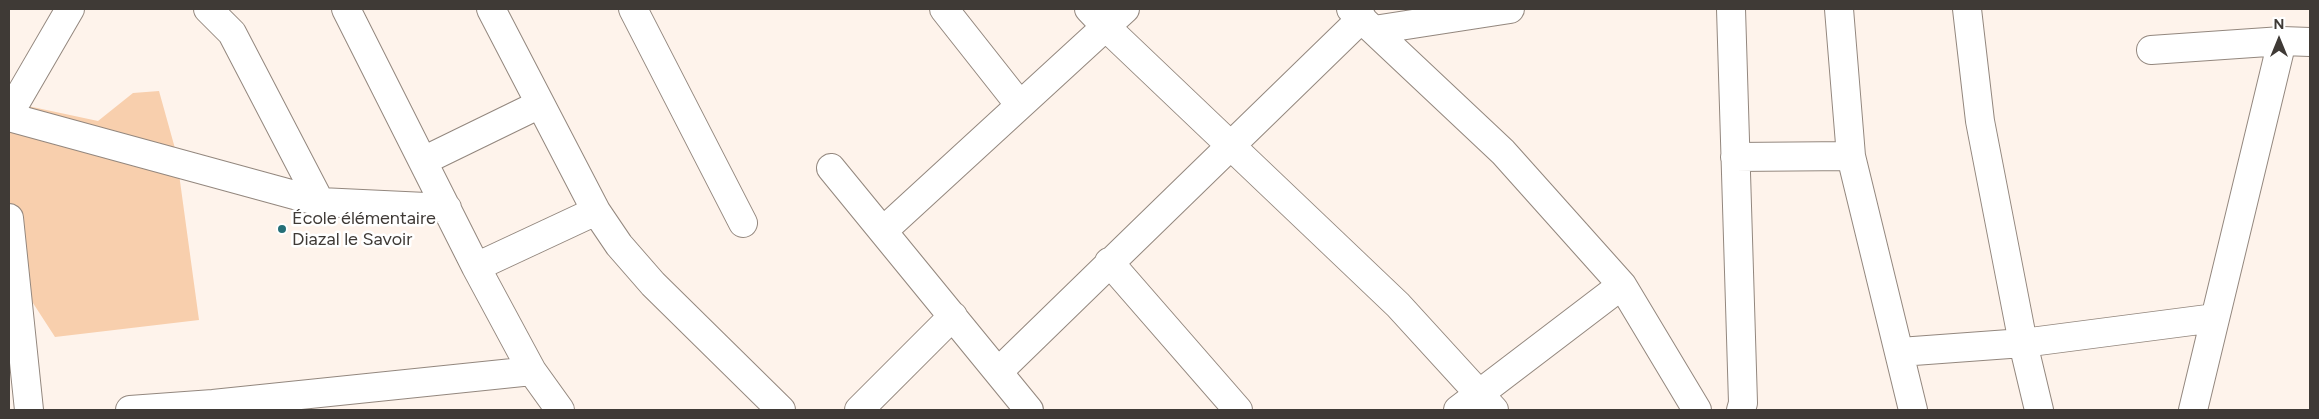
<!DOCTYPE html>
<meta charset="utf-8">
<style>
body{margin:0}
#map{position:relative;width:2319px;height:419px;overflow:hidden;background:#fef3eb;font-family:Figtree,sans-serif}
canvas{display:block}
.frame{position:absolute;inset:0;border:10px solid #3f3a36;pointer-events:none}
.north{position:absolute;left:2254px;top:15px;width:50px;height:50px;-webkit-text-stroke:4px #fff;paint-order:stroke;rotate:0deg;font-size:14px;font-weight:700;line-height:20px;text-align:center;color:#3f3a36}
.north::after{content:'';display:block;margin:auto;width:18px;height:22px;background:#3f3a36;clip-path:polygon(50% 0,100% 100%,50% 72%,0 100%)}
</style>
<div id="map">
<canvas width="2319" height="419"></canvas>
<div class="frame"></div>
<div class="north">N</div>
</div>
<script>
const g = document.querySelector('canvas').getContext('2d');
g.lineJoin = 'round';
function paint(path, color) { g.fillStyle = color; g.fill(path, 'evenodd'); }
const poly = rows => new Path2D(rows.map(r => 'M' + r).join(''));
function stroke(path, color, width, dash) { g.strokeStyle = color; g.lineWidth = width; g.lineCap = dash ? 'butt' : 'round'; g.setLineDash(dash || []); g.stroke(path); }
function drawText(font, color, halo, rows, align = 'center') {
  g.font = font + ' Figtree,sans-serif'; g.lineWidth = 5; g.setLineDash([]); g.textBaseline = 'middle'; g.strokeStyle = halo; g.fillStyle = color; for (const [text, x, y, turn = 0] of rows) {
    g.save(); g.translate(x, y); g.rotate((+turn || 0) * Math.PI / 180); g.textAlign = isNaN(turn) ? turn : align; if (halo) g.strokeText(text, 0, 0); g.fillText(text, 0, 0); g.restore();
  }
}
const green = poly([
 [159,91,176,152,199,320,55,337,9,266,9,102,98,121,133,93]
]);
const street = poly([
 [208,9,232,33,320,202],
 [346,9,476,267,532,371,560,410],
 [491,9,596,211,619,245,653,284,781,410],
 [633,9,743,223],
 [944,9,1019,104],
 [1089,9,1106,27,1398,305,1494,410],
 [1351,9,1503,152,1622,285,1697,410],
 [1731,9,1743,403,1741,410],
 [1839,9,1851,156,1913,410],
 [1967,9,1980,121,2023,343,2039,410],
 [1374,30,1510,9],
 [2151,50,2282,41,2310,42],
 [9,114,70,9],
 [9,117,320,202,447,208],
 [1735,157,1851,156],
 [423,161,540,104],
 [831,168,1029,410],
 [9,218,29,410],
 [883,231,1125,9],
 [1109,262,1238,410],
 [476,267,596,211],
 [1900,352,2023,343,2215,318],
 [998,372,1362,18],
 [130,410,213,404,532,371],
 [859,410,953,316],
 [1458,410,1622,285],
 [2193,410,2282,41]
]);
const markers = [
 [282,229,5,"#256f77"]
];
const poiNames = [
 ["École élémentaire",292,219],
 ["Diazal le Savoir",292,240]
];
paint(green, '#f8cfad');
stroke(street, '#93877e', 30);
stroke(street, '#fff', 28);
for (const [x, y, r, color] of markers) { const dot = new Path2D(); dot.arc(x, y, r, 0, 2 * Math.PI); g.fillStyle = color; g.fill(dot); stroke(dot, '#fff', 2); }
drawText('18px', '#3f3a36', '#fff', poiNames, 'left');
</script>
